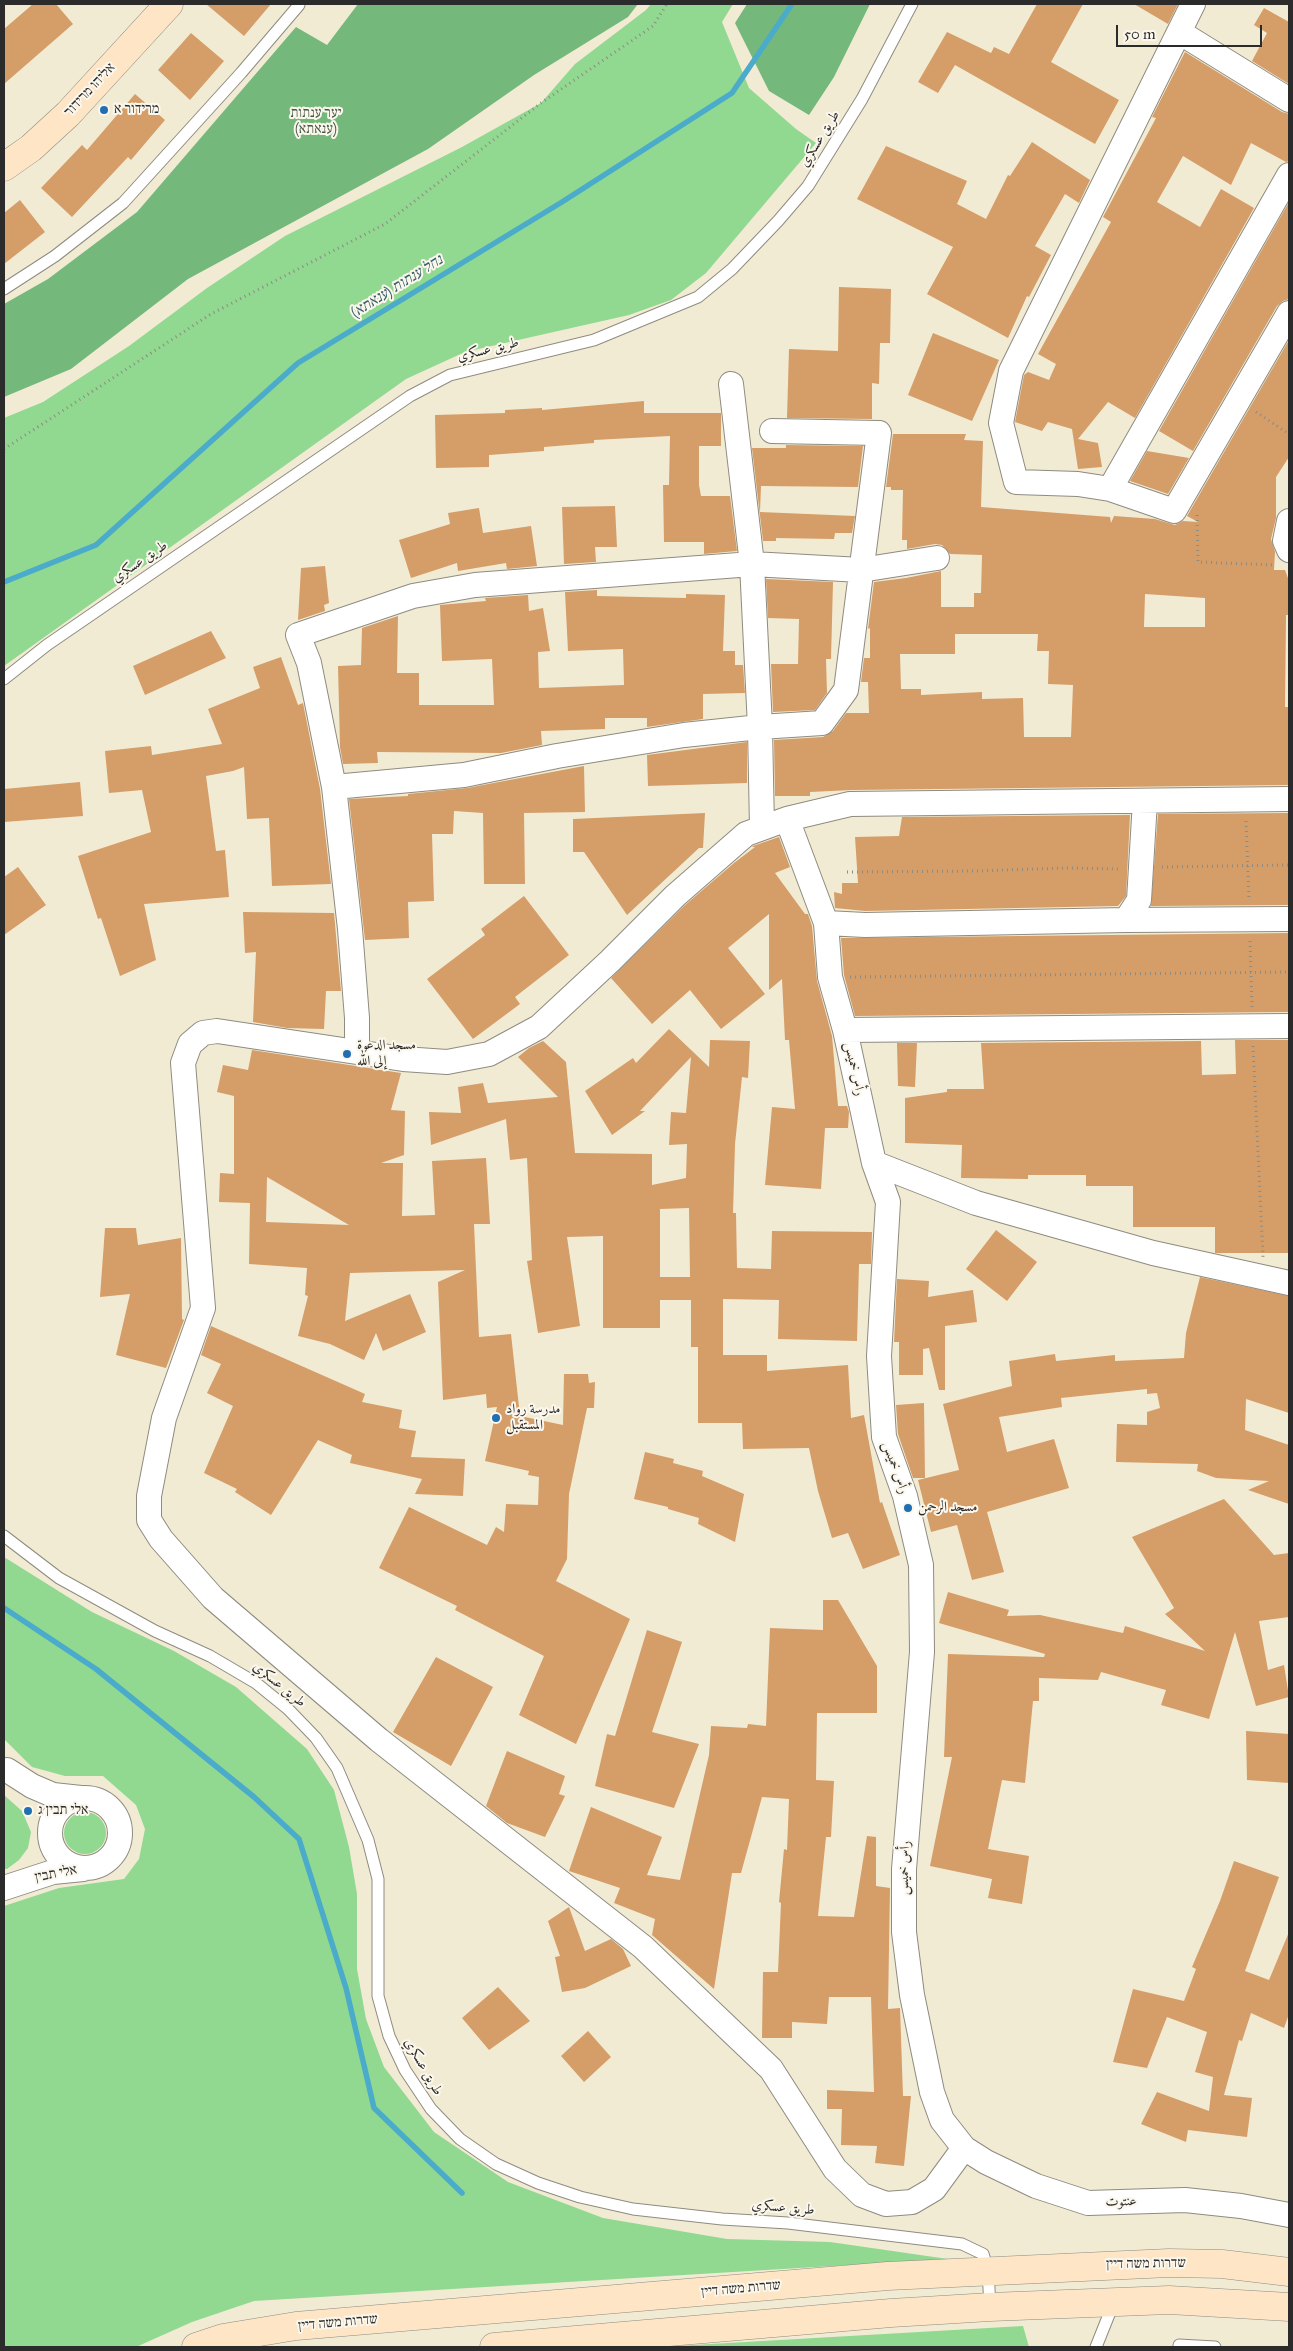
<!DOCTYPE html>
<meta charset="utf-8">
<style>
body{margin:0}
#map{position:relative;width:1293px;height:2351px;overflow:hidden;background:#f2ebd4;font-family:"IM FELL Great Primer",serif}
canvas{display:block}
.frame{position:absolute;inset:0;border:5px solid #2b2b2b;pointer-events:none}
.scale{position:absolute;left:1116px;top:25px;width:146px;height:22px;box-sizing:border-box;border:2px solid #2b2b2b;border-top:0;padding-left:6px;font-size:15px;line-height:18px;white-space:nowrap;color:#2b2b2b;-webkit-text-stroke:4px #fbf7ec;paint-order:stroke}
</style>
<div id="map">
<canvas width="1293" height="2351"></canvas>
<div class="frame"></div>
<div class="scale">50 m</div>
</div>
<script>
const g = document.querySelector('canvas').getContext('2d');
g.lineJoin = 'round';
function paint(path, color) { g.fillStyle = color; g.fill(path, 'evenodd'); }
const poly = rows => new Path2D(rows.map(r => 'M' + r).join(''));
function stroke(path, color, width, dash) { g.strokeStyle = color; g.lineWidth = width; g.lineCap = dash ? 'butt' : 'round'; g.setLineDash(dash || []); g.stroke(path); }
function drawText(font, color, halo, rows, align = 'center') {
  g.font = font + ' "IM FELL Great Primer",Amiri,"Frank Ruhl Libre",serif'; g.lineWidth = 4; g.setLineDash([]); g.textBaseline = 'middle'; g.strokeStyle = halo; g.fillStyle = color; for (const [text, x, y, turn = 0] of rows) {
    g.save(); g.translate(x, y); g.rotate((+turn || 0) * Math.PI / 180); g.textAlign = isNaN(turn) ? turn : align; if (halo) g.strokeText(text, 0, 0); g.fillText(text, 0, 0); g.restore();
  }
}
const green = poly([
 [651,4,733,4,722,22,749,88,796,129,816,143,706,273,671,300,629,315,465,352,406,379,4,666,4,418,43,402,129,346,207,288,285,236,462,147,541,103,575,64,646,10],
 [4,1557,92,1612,174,1651,236,1687,307,1749,334,1790,349,1847,357,1894,357,1969,366,2019,384,2067,434,2132,508,2182,603,2218,727,2239,830,2242,948,2259,254,2301,192,2322,136,2347,4,2347,4,1906,59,1888,124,1879,139,1859,145,1829,136,1805,103,1776,65,1776,32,1767,4,1739],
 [4,1795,22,1811,31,1832,28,1848,19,1860,7,1869,4,1869],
 '64 1833a21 21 0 1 1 42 0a21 21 0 1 1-42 0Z',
 [1023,2326,1029,2347,664,2347,676,2346]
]);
const forest = poly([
 [358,4,638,4,628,17,534,75,428,149,188,279,71,369,4,397,4,304,48,279,137,212,296,27,327,45],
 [747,4,870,4,834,77,809,115,769,91,735,23]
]);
const stream = poly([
 [4,582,96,545,298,363,562,202,732,93,792,4],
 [4,1608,96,1669,254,1797,299,1839,346,1988,374,2108,462,2193]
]);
const building = poly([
 [33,4,56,4,73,24,4,84,4,29],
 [206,4,271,4,244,36],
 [1037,4,1083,4,1051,62,1119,100,1095,144,955,65,938,93,918,82,947,32,991,53,994,47,1009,54],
 [1134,4,1178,4,1168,24],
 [1264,8,1289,22,1289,84,1252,61,1267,33,1254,25],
 [191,33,224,61,190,100,158,70],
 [1185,52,1282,112,1289,114,1289,161,1286,162,1251,143,1231,185,1183,156,1157,202,1200,227,1221,189,1254,208,1135,418,1108,402,1078,439,1098,443,1102,467,1078,469,1072,429,1048,422,1042,431,1015,422,1024,375,1028,372,1049,380,1056,364,1038,354,1111,222,1103,217,1156,118,1152,117],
 [135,94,165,120,131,160,128,157,72,217,41,188,82,145,87,150],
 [1032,142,1090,180,1079,203,1065,194,1035,246,1051,255,1029,297,1027,296,1008,338,927,294,953,247,857,199,886,146,967,181,957,204,986,219,1008,175,1010,176],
 [20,200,45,232,4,264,4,213],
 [1289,202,1289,299,1283,301,1277,306,1193,451,1159,431],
 [839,287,891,289,890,343,880,343,879,384,872,383,872,419,787,418,789,349,838,351],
 [933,333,999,360,972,421,908,395],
 [1289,340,1289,457,1276,477,1276,518,1271,539,1275,552,1274,570,1285,570,1289,581,1289,615,1286,615,1285,707,1289,707,1289,785,852,790,810,792,810,796,775,796,774,740,823,737,833,731,846,713,869,713,868,682,861,682,864,658,870,658,870,628,868,629,874,582,906,578,941,571,941,607,974,607,974,593,981,593,982,555,950,554,942,545,935,544,907,549,907,540,902,540,903,490,891,490,891,487,886,487,893,434,966,434,964,440,983,441,981,507,1110,517,1111,523,1114,516,1155,519,1175,525,1183,521,1198,522,1187,516],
 [1145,594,1205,598,1205,627,1144,627],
 [955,634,1038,634,1037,651,1049,651,1048,684,1073,685,1071,737,1024,737,1023,698,982,699,982,692,921,695,921,689,901,689,900,654,955,654],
 [644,401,644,413,721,413,721,446,699,446,699,485,701,496,730,496,737,551,704,554,704,542,664,542,663,485,669,485,670,436,594,440,594,443,544,447,544,451,489,455,489,467,436,468,435,415,505,413,505,410,542,408,542,410],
 [786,445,863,446,858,487,761,486,760,512,855,516,852,533,835,533,834,539,776,538,776,541,763,541,752,448,786,448],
 [1147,451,1189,458,1168,494,1130,481],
 [615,506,617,547,595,547,596,562,564,564,562,507],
 [479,508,483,533,531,526,537,566,507,569,506,563,458,571,457,563,411,578,399,540,450,524,448,513],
 [325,566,329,603,324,605,325,611,298,620,301,568],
 [766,579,833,582,831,659,826,659,827,693,815,710,773,712,771,664,798,664,799,619,768,618],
 [597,590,597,596,686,598,686,594,725,595,723,651,735,651,735,665,743,665,745,693,703,694,703,719,647,727,647,718,605,718,605,729,541,731,542,745,501,753,377,752,378,763,343,764,340,747,338,666,361,665,362,628,398,616,397,673,419,673,419,705,494,705,492,659,442,661,440,605,486,601,485,598,528,595,529,611,543,608,550,651,538,652,539,688,624,685,623,649,568,651,565,592],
 [211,631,226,658,145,695,133,666],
 [281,657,298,705,303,703,320,789,331,884,272,886,269,818,247,819,244,767,233,771,206,776,216,851,225,850,229,897,144,904,156,960,120,976,101,918,98,919,78,856,151,832,142,790,109,793,105,751,151,746,152,755,222,744,208,709,260,688,253,667],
 [747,742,747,783,648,786,647,755],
 [584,766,585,812,524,813,525,884,484,884,483,813,454,811,453,834,432,834,434,901,408,902,409,938,365,940,349,799,408,796,408,794,467,788],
 [80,782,83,816,4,822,4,789],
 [705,813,703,848,699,848,627,915,584,852,573,852,573,819],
 [1289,813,1289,905,1151,906,1158,814],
 [1130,815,1126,896,1118,906,865,911,835,908,834,892,842,894,842,883,858,883,855,837,899,836,902,817],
 [779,837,790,867,775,873,805,914,808,914,812,926,817,981,832,1036,838,1106,847,1106,849,1112,848,1128,825,1128,821,1189,765,1185,772,1107,795,1109,789,1040,785,1040,782,979,769,990,769,914,728,948,765,994,721,1029,690,990,652,1024,611,978,684,906,734,863,755,847,752,847,753,846],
 [18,867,46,905,4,935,4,877],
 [524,896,569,955,515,997,520,1004,473,1039,427,979,485,935,481,929],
 [243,912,334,913,341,991,326,991,324,1029,287,1028,253,1022,256,952,245,953],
 [1289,933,1289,1012,855,1016,844,975,841,938],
 [669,1029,709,1067,710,1040,750,1041,748,1078,742,1077,735,1144,733,1213,736,1213,737,1268,771,1269,772,1231,872,1232,871,1264,859,1264,857,1341,778,1339,779,1300,723,1299,723,1355,767,1355,767,1371,848,1365,851,1418,864,1415,880,1503,882,1502,900,1555,863,1569,848,1533,832,1538,818,1491,809,1448,743,1449,742,1423,698,1423,698,1347,691,1347,691,1300,660,1300,660,1328,603,1328,603,1236,567,1237,580,1326,538,1333,527,1261,532,1260,527,1158,510,1160,506,1119,431,1145,429,1112,461,1113,458,1087,483,1083,488,1103,558,1097,518,1057,529,1048,543,1041,566,1062,575,1153,652,1154,652,1185,686,1178,687,1144,669,1145,671,1112,686,1113,691,1057,640,1111,645,1111,612,1135,585,1091,633,1058,636,1063],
 [689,1208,690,1277,660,1277,660,1209],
 [1235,1040,1289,1040,1289,1253,1215,1253,1215,1227,1133,1227,1133,1186,1086,1186,1086,1175,1028,1175,1028,1179,961,1178,962,1145,905,1143,905,1098,947,1092,947,1089,984,1089,981,1043,1201,1041,1202,1075,1236,1074],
 [897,1043,917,1043,915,1087,898,1086],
 [252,1050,401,1073,391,1110,405,1111,404,1155,381,1163,403,1163,402,1216,435,1215,432,1161,486,1158,490,1224,474,1224,479,1337,511,1334,520,1416,563,1425,564,1374,588,1374,589,1383,595,1382,594,1408,587,1408,569,1494,567,1559,556,1581,630,1619,576,1744,519,1715,544,1656,455,1610,457,1606,379,1568,409,1507,487,1545,496,1527,504,1532,506,1504,538,1505,539,1477,528,1475,529,1471,485,1461,497,1407,487,1408,486,1394,443,1400,438,1282,465,1270,350,1273,345,1321,410,1294,426,1332,383,1351,376,1333,364,1360,330,1344,298,1336,308,1296,305,1295,307,1268,249,1264,250,1203,219,1202,220,1173,234,1174,234,1096,217,1092,223,1065,248,1070],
 [267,1177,349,1225,266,1222],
 [105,1228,136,1228,138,1245,181,1238,182,1319,184,1320,166,1368,116,1355,130,1294,100,1297],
 [996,1230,1037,1262,1007,1301,966,1269],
 [1200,1277,1289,1296,1289,1413,1246,1399,1245,1430,1289,1445,1289,1504,1248,1490,1269,1481,1216,1478,1197,1471,1198,1464,1116,1462,1117,1424,1147,1425,1147,1412,1160,1408,1157,1393,1147,1394,1147,1389,1061,1398,1062,1407,999,1417,1007,1452,1054,1439,1069,1488,987,1512,1004,1572,972,1580,957,1525,931,1532,918,1480,959,1470,943,1404,1012,1386,1009,1361,1055,1354,1056,1361,1115,1355,1115,1361,1184,1358,1186,1333],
 [897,1279,929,1281,928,1297,973,1290,977,1322,945,1326,945,1390,939,1390,929,1348,923,1349,923,1375,899,1375,899,1342,894,1342],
 [211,1326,365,1394,362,1402,402,1410,399,1428,416,1431,411,1457,465,1459,463,1496,415,1494,422,1479,350,1463,352,1455,318,1440,271,1515,235,1492,237,1489,204,1473,233,1406,207,1393,221,1364,201,1355],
 [924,1403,925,1478,913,1478,898,1434,896,1405],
 [645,1452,674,1459,673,1463,703,1471,702,1476,744,1494,735,1542,698,1524,699,1518,668,1509,668,1507,634,1499],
 [1224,1499,1274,1555,1289,1553,1289,1617,1259,1621,1268,1670,1284,1665,1289,1697,1256,1706,1235,1632,1209,1719,1161,1705,1166,1690,1101,1672,1098,1680,1039,1678,1039,1701,1033,1701,1025,1783,1002,1780,988,1849,1029,1856,1022,1904,988,1898,992,1879,930,1866,952,1757,944,1757,948,1654,1044,1657,1045,1654,939,1623,948,1592,1009,1610,1007,1616,1040,1615,1123,1633,1125,1626,1205,1651,1165,1614,1174,1608,1132,1537],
 [823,1600,838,1600,877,1666,877,1713,817,1713,816,1780,834,1781,831,1837,826,1837,818,1916,854,1917,867,1836,876,1837,876,1886,890,1888,888,2009,900,2008,903,2096,911,2096,904,2166,875,2163,877,2146,841,2145,842,2109,827,2109,827,2090,874,2092,871,1997,829,1997,827,2024,792,2022,792,2038,762,2038,763,1972,778,1972,781,1903,779,1902,784,1849,787,1850,789,1799,762,1797,741,1873,732,1873,714,1989,652,1935,655,1919,614,1903,620,1888,569,1871,591,1807,662,1837,647,1875,680,1880,709,1755,711,1726,747,1728,748,1724,766,1726,770,1628,823,1630],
 [647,1630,682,1642,652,1732,699,1744,674,1808,595,1786,607,1734,615,1736],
 [436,1657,493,1687,451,1766,393,1732],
 [1246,1731,1289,1734,1289,1783,1247,1780],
 [507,1751,565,1776,559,1794,565,1796,545,1837,507,1823,486,1806],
 [1234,1861,1279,1877,1245,1971,1269,1980,1289,1932,1289,2014,1284,2028,1251,2013,1242,2041,1239,2040,1224,2095,1252,2098,1247,2137,1188,2130,1186,2142,1141,2124,1157,2092,1209,2111,1213,2077,1195,2072,1207,2032,1167,2017,1147,2068,1113,2062,1133,1989,1184,2001,1196,1969,1192,1967,1220,1901],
 [569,1907,585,1951,611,1939,623,1949,631,1966,585,1988,562,1992,555,1957,560,1956,548,1921],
 [498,1987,530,2021,489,2050,462,2018],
 [588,2031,611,2057,584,2082,561,2056]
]);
const path = poly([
 [1256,412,1289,434],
 [4,449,211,314,385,224,541,103,653,26,667,4],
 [1197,515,1198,562,1275,565],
 [1246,821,1249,899],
 [1162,867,1289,865],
 [847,872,975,871,1067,868,1121,869],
 [1250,941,1252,1007],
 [850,977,1289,972],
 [1253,1046,1263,1257]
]);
const lane = poly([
 [4,289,55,256,123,203,241,73,299,5],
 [4,679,47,645,410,396,450,375,594,340,698,297,732,269,778,221,808,186,862,99,912,4],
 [4,1536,59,1578,155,1631,210,1656,256,1683,288,1709,316,1738,337,1768,368,1840,378,1879,378,1996,389,2036,405,2070,431,2109,460,2139,496,2164,538,2183,580,2197,633,2209,722,2219,788,2223,962,2244,983,2254,988,2270,990,2307],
 [1179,2345,1215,2347],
 [1096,2347,1114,2302]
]);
const street = poly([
 [1193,4,1179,32,1289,100],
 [1179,32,1011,371,1001,423,1016,482,1078,484,1110,489,1289,175],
 [731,384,752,564,760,727,762,828],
 [1110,489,1174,511,1289,313],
 [1289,521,1285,541,1289,550],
 [334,787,464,775,557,756,684,735,760,727,822,723,846,690,879,433,772,431],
 [787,819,826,923,830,977,845,1030,874,1163,888,1202,879,1356,884,1437,905,1496,921,1565,922,1652,904,1869,904,1932,912,1995,932,2092,942,2120,964,2148,986,2162,1036,2186,1088,2203,1185,2200,1241,2206,1289,2215],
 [1126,920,1289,919],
 [826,923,865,925,1126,920,1139,900,1145,801],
 [845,1030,1289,1026],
 [357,1052,357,1018,350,929,334,787,309,663,298,635,413,596,475,585,752,564,861,570,937,558],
 [874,1163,976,1203,1153,1253,1289,1283],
 [7,1770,32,1786,53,1795,81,1798],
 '50 1833a35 35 0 1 1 70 0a35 35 0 1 1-70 0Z',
 [4,1888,53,1872,83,1869],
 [964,2148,934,2189,912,2202,886,2204,862,2195,835,2169,771,2069,643,1947,379,1740,213,1598,161,1539,149,1520,149,1496,164,1418,203,1308,183,1063,190,1044,203,1033,217,1031,403,1059,447,1062,489,1054,539,1027,610,961,675,896,746,834,787,819,850,804,1289,799]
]);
const secondary = poly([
 [4,167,31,148,68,114,169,4],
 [196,2347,223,2338,296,2326,888,2276,1169,2263,1222,2264,1289,2272],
 [494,2347,891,2313,990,2307,1169,2300,1289,2307]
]);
const markers = [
 [104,110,5,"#1f6fb2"],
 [347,1054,5,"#1f6fb2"],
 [496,1418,5,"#1f6fb2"],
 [908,1508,5,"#1f6fb2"],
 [28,1811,5,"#1f6fb2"]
];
const streetNames = [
 ["אליהו מרידור",90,90,-47],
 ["طريق عسكري",820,139,-58],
 ["طريق عسكري",488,350,-14],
 ["طريق عسكري",140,562,-34],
 ["رأس خميس",854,1069,78],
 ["رأس خميس",895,1468,71],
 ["طريق عسكري",279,1685,39],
 ["رأس خميس",905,1868,-88],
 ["אלי תבין",56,1874,-11],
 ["طريق عسكري",423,2067,60],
 ["عنتوت",1121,2202,-1],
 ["طريق عسكري",783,2208,5],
 ["שדרות משה דיין",1146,2264,-1],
 ["שדרות משה דיין",741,2289,-5],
 ["שדרות משה דיין",338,2323,-5]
];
const poiNames = [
 ["מרידור א",114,110],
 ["مسجد الدعوة",357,1046],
 ["إلى الله",357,1062],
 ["مدرسة رواد",506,1410],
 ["المستقبل",506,1426],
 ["مسجد الرحمن",918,1508],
 ["אלי תבין ג",38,1811]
];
const parkNames = [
 ["יער ענתות",316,114],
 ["(ענאתא)",316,130]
];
const waterNames = [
 ["נחל ענתות (ענאתא)",397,287,-32]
];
paint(green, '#91d891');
paint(forest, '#74b87b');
stroke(stream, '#4babca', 5.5);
paint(building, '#d59d67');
stroke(lane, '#8e8b80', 13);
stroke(street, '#8e8b80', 26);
stroke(secondary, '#8e8b80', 29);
stroke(path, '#8e8b80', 3, [1, 4]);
stroke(lane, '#fff', 11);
stroke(street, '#fff', 24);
stroke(secondary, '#fde5c5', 28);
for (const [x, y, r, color] of markers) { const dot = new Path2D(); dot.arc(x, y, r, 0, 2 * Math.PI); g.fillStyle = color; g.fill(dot); stroke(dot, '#fbf7ec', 2); }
drawText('14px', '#2b2b2b', '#fbf7ec', streetNames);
drawText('14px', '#2b2b2b', '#fbf7ec', poiNames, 'left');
drawText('14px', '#445644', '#fbf7ec', parkNames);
drawText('italic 15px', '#385e6b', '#fbf7ec', waterNames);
</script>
